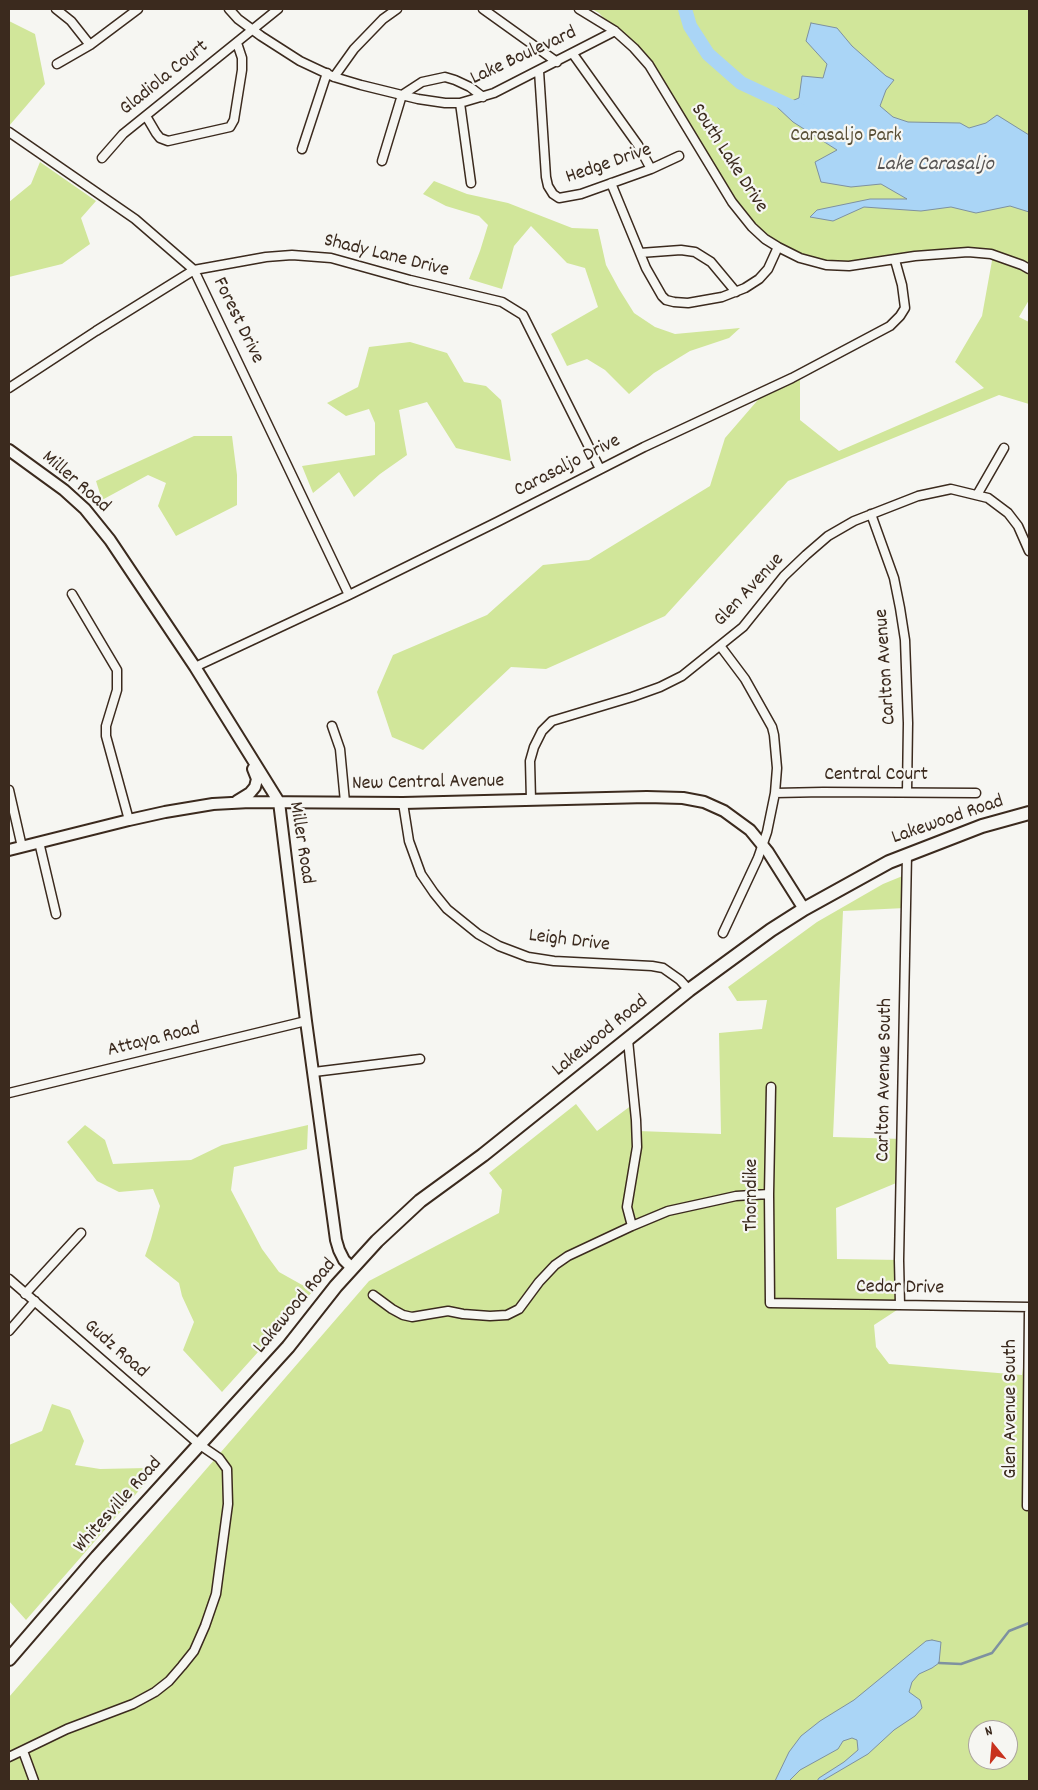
<!DOCTYPE html>
<style>
body{margin:0}
#map{position:relative;width:1038px;height:1790px;overflow:hidden;background:#f6f6f2;font-family:Dekko,sans-serif}
canvas{display:block}
.frame{position:absolute;inset:0;border:10px solid #3b2a1e;pointer-events:none}
.north{position:absolute;left:968px;top:1720px;width:50px;height:50px;box-sizing:border-box;background:#f6f6f2;border:1px solid #aba49d;border-radius:50%;rotate:343deg;font-size:14px;font-weight:700;line-height:20px;text-align:center;color:#3b2a1e}
.north::after{content:'';display:block;margin:auto;width:18px;height:22px;background:#c8321e;clip-path:polygon(50% 0,100% 100%,50% 72%,0 100%)}
</style>
<div id="map">
<canvas width="1038" height="1790"></canvas>
<div class="frame"></div>
<div class="north">N</div>
</div>
<script>
const g = document.querySelector('canvas').getContext('2d');
g.lineJoin = 'round';
function paint(path, color) { g.fillStyle = color; g.fill(path, 'evenodd'); }
const poly = rows => new Path2D(rows.map(r => 'M' + r).join(''));
function stroke(path, color, width, dash) { g.strokeStyle = color; g.lineWidth = width; g.lineCap = dash ? 'butt' : 'round'; g.setLineDash(dash || []); g.stroke(path); }
function drawText(font, color, halo, rows, align = 'center') {
  g.font = font + ' Dekko,sans-serif'; g.lineWidth = 4.5; g.setLineDash([]); g.textBaseline = 'middle'; g.strokeStyle = halo; g.fillStyle = color; for (const [text, x, y, turn = 0] of rows) {
    g.save(); g.translate(x, y); g.rotate((+turn || 0) * Math.PI / 180); g.textAlign = isNaN(turn) ? turn : align; if (halo) g.strokeText(text, 0, 0); g.fillText(text, 0, 0); g.restore();
  }
}
const green = poly([
 [592,9,1029,9,1029,300,1019,317,1029,322,1029,404,999,395,788,481,665,616,546,669,511,667,423,750,392,737,377,692,393,655,487,615,543,565,589,560,710,486,725,438,763,394,800,377,800,420,839,451,984,388,955,362,982,316,993,255,967,252,849,266,800,258,752,227,652,69,599,13],
 [9,21,35,34,45,84,9,126],
 [40,162,96,201,81,218,90,244,62,264,9,277,9,202,31,184],
 [434,181,467,194,508,203,572,228,598,229,606,265,619,289,634,313,655,327,675,334,740,328,729,338,690,351,654,373,629,394,605,370,587,359,567,366,551,334,598,307,585,268,567,263,531,226,514,246,502,289,469,279,480,251,488,225,479,216,446,206,423,194],
 [410,342,447,353,464,382,486,386,501,400,511,461,456,448,427,402,399,410,407,455,380,474,354,497,339,472,313,493,302,466,375,455,375,423,369,409,346,416,327,403,358,387,369,347],
 [194,436,232,436,237,475,237,505,176,536,158,506,166,483,148,475,102,500,96,481],
 [905,875,905,908,843,911,833,1137,903,1139,901,1181,836,1208,837,1259,901,1260,900,1308,874,1325,876,1347,889,1364,1022,1375,1028,1331,1029,1331,1029,1781,9,1781,9,1697,369,1281,499,1213,502,1190,489,1173,576,1104,597,1131,636,1102,638,1131,721,1134,719,1033,762,1029,767,1000,737,1001,728,987,817,922,883,884],
 [978,1730,1008,1730,1008,1760,978,1760],
 [85,1125,105,1140,113,1164,191,1160,222,1145,308,1125,307,1149,234,1167,231,1190,262,1249,279,1272,313,1291,222,1392,183,1350,194,1322,182,1296,179,1283,145,1256,151,1239,160,1206,153,1189,119,1192,97,1181,67,1142],
 [52,1404,70,1410,84,1441,75,1465,100,1469,147,1468,149,1479,26,1620,9,1601,9,1445,42,1431]
]);
const water = poly([
 [811,23,837,28,852,46,886,76,894,80,886,90,880,106,893,117,908,122,960,123,969,128,986,123,997,115,1029,135,1029,212,1010,206,976,213,951,207,921,211,864,207,833,221,810,217,817,210,870,199,907,199,881,184,851,187,821,182,815,162,837,150,793,122,777,107,799,98,802,76,823,78,827,64,806,41,811,23],
 [932,1640,941,1642,939,1663,932,1668,919,1674,912,1682,909,1692,920,1700,922,1708,915,1716,894,1730,868,1754,822,1781,817,1781,819,1778,844,1762,858,1750,857,1740,852,1738,843,1741,838,1749,800,1770,789,1781,775,1781,789,1752,801,1736,820,1721,854,1700,926,1641,932,1640]
]);
const stream = poly([
 [939,1663,961,1664,992,1653,1009,1631,1029,1623]
]);
const river = poly([
 [685,9,690,26,708,54,741,83,801,111]
]);
const minor = poly([
 [56,9,71,21,90,45],
 [229,9,238,19,261,36,300,61,334,77,361,85,418,99,445,103,460,103,494,93,615,31],
 [483,9,557,62],
 [579,9,615,31,634,48,649,65,732,202,752,227,765,239,778,247,800,258,826,265,849,266,915,256,968,252,991,254,1022,265,1029,269],
 [573,54,638,145,651,169],
 [57,64,90,45,138,9],
 [539,71,546,177,548,186,553,194,559,198,581,194,651,169,679,156],
 [334,77,354,49,383,19,397,9],
 [460,103,471,183],
 [146,116,156,133,160,138,168,141,230,127,234,120,242,70,242,58,237,43],
 [9,132,135,219,194,270,349,595],
 [302,149,327,73],
 [102,158,123,134,278,9],
 [382,161,402,95,422,82,445,77,455,80,470,87,483,97],
 [611,183,646,268,662,296,666,300,674,302,688,303,722,297,745,288,759,279,768,269,778,247],
 [640,253,681,250,695,252,711,262,736,292],
 [9,388,96,331,194,270,266,257,292,255,331,258,410,280,502,302,523,315,600,469],
 [977,495,1004,448],
 [871,514,894,578,900,608,905,640,908,723,907,792],
 [72,594,117,670,117,690,106,726,106,736,129,820],
 [721,647,745,679,772,727,774,735,777,768,775,793,767,832,758,858,723,933],
 [195,667,349,595,497,522,644,447,792,378,890,326,900,316,905,308,902,285,895,260],
 [332,726,340,749,345,802],
 [9,790,22,847],
 [775,793,823,792,976,793],
 [531,800,530,761,534,747,542,731,552,721,632,697,660,687,682,676,743,627,784,576,806,555,828,536,854,521,918,496,951,489,988,498,1008,513,1018,526,1029,551],
 [403,803,409,841,421,874,434,893,447,909,478,934,499,946,528,957,554,961,652,966,663,968,680,980,689,990],
 [39,842,56,914],
 [314,1072,420,1059],
 [771,1087,769,1194,770,1303,1029,1307],
 [9,1093,306,1021],
 [632,1226,668,1211,709,1202,736,1196,769,1194],
 [9,1279,200,1445,219,1458,227,1469,228,1504,216,1594,205,1626,194,1651,182,1666,169,1681,155,1692,133,1704,67,1729,9,1757],
 [25,1294,81,1233],
 [373,1295,392,1309,403,1315,412,1317,448,1311,463,1314,490,1316,507,1315,519,1309,539,1282,555,1265,568,1256,632,1226,627,1207,637,1147,636,1120,628,1040],
 [900,1305,899,1260,907,854],
 [9,1331,35,1301],
 [1027,1506,1029,1313],
 [23,1751,34,1781]
]);
const tertiary = poly([
 [9,450,64,490,85,509,110,540,195,667,279,802,306,1021,336,1240,339,1250,344,1260,352,1268],
 [237,801,250,793,255,787,257,779,253,769],
 [9,850,129,820,165,812,213,804,250,802,403,803,647,797,683,798,704,802,724,811,750,830,768,852,804,909]
]);
const primary = poly([
 [9,1659,97,1557,288,1347,336,1286,377,1241,420,1201,483,1155,689,990,771,930,804,909,889,862,982,826,1029,813]
]);
const streetNames = [
 ["Lake Boulevard",524,57,-25],
 ["Gladiola Court",165,79,-39],
 ["South Lake Drive",728,159,57],
 ["Hedge Drive",609,165,-19],
 ["Shady Lane Drive",386,257,14],
 ["Forest Drive",237,321,64],
 ["Carasaljo Drive",568,467,-27],
 ["Miller Road",75,483,41],
 ["Glen Avenue",750,591,-47],
 ["Carlton Avenue",887,667,-94],
 ["Central Court",876,776],
 ["New Central Avenue",428,784,-1],
 ["Lakewood Road",948,821,-19],
 ["Miller Road",300,843,81],
 ["Leigh Drive",569,942,7],
 ["Lakewood Road",601,1037,-39],
 ["Attaya Road",154,1041,-14],
 ["Carlton Avenue South",886,1080,-89],
 ["Thorndike",753,1195,-90],
 ["Cedar Drive",900,1289,1],
 ["Lakewood Road",296,1307,-50],
 ["Gudz Road",115,1350,41],
 ["Glen Avenue South",1012,1409,-90],
 ["Whitesville Road",119,1506,-48]
];
const parkNames = [
 ["Carasaljo Park",846,137]
];
const waterNames = [
 ["Lake Carasaljo",935,166]
];
paint(green, '#d1e69a');
paint(water, '#aad5f6');
stroke(water, '#7e91a0', 1);
stroke(stream, '#7e91a0', 2.5);
stroke(river, '#aad5f6', 14);
stroke(minor, '#3b2a1e', 11);
stroke(tertiary, '#3b2a1e', 14);
stroke(primary, '#3b2a1e', 16);
stroke(minor, '#f6f6f2', 8);
stroke(tertiary, '#f6f6f2', 10);
stroke(primary, '#f6f6f2', 12);
drawText('20px', '#3b2a1e', '#f6f6f2', streetNames);
drawText('20px', '#595037', '#f6f6f2', parkNames);
drawText('italic 21px', '#575554', '#f6f6f2', waterNames);
</script>
